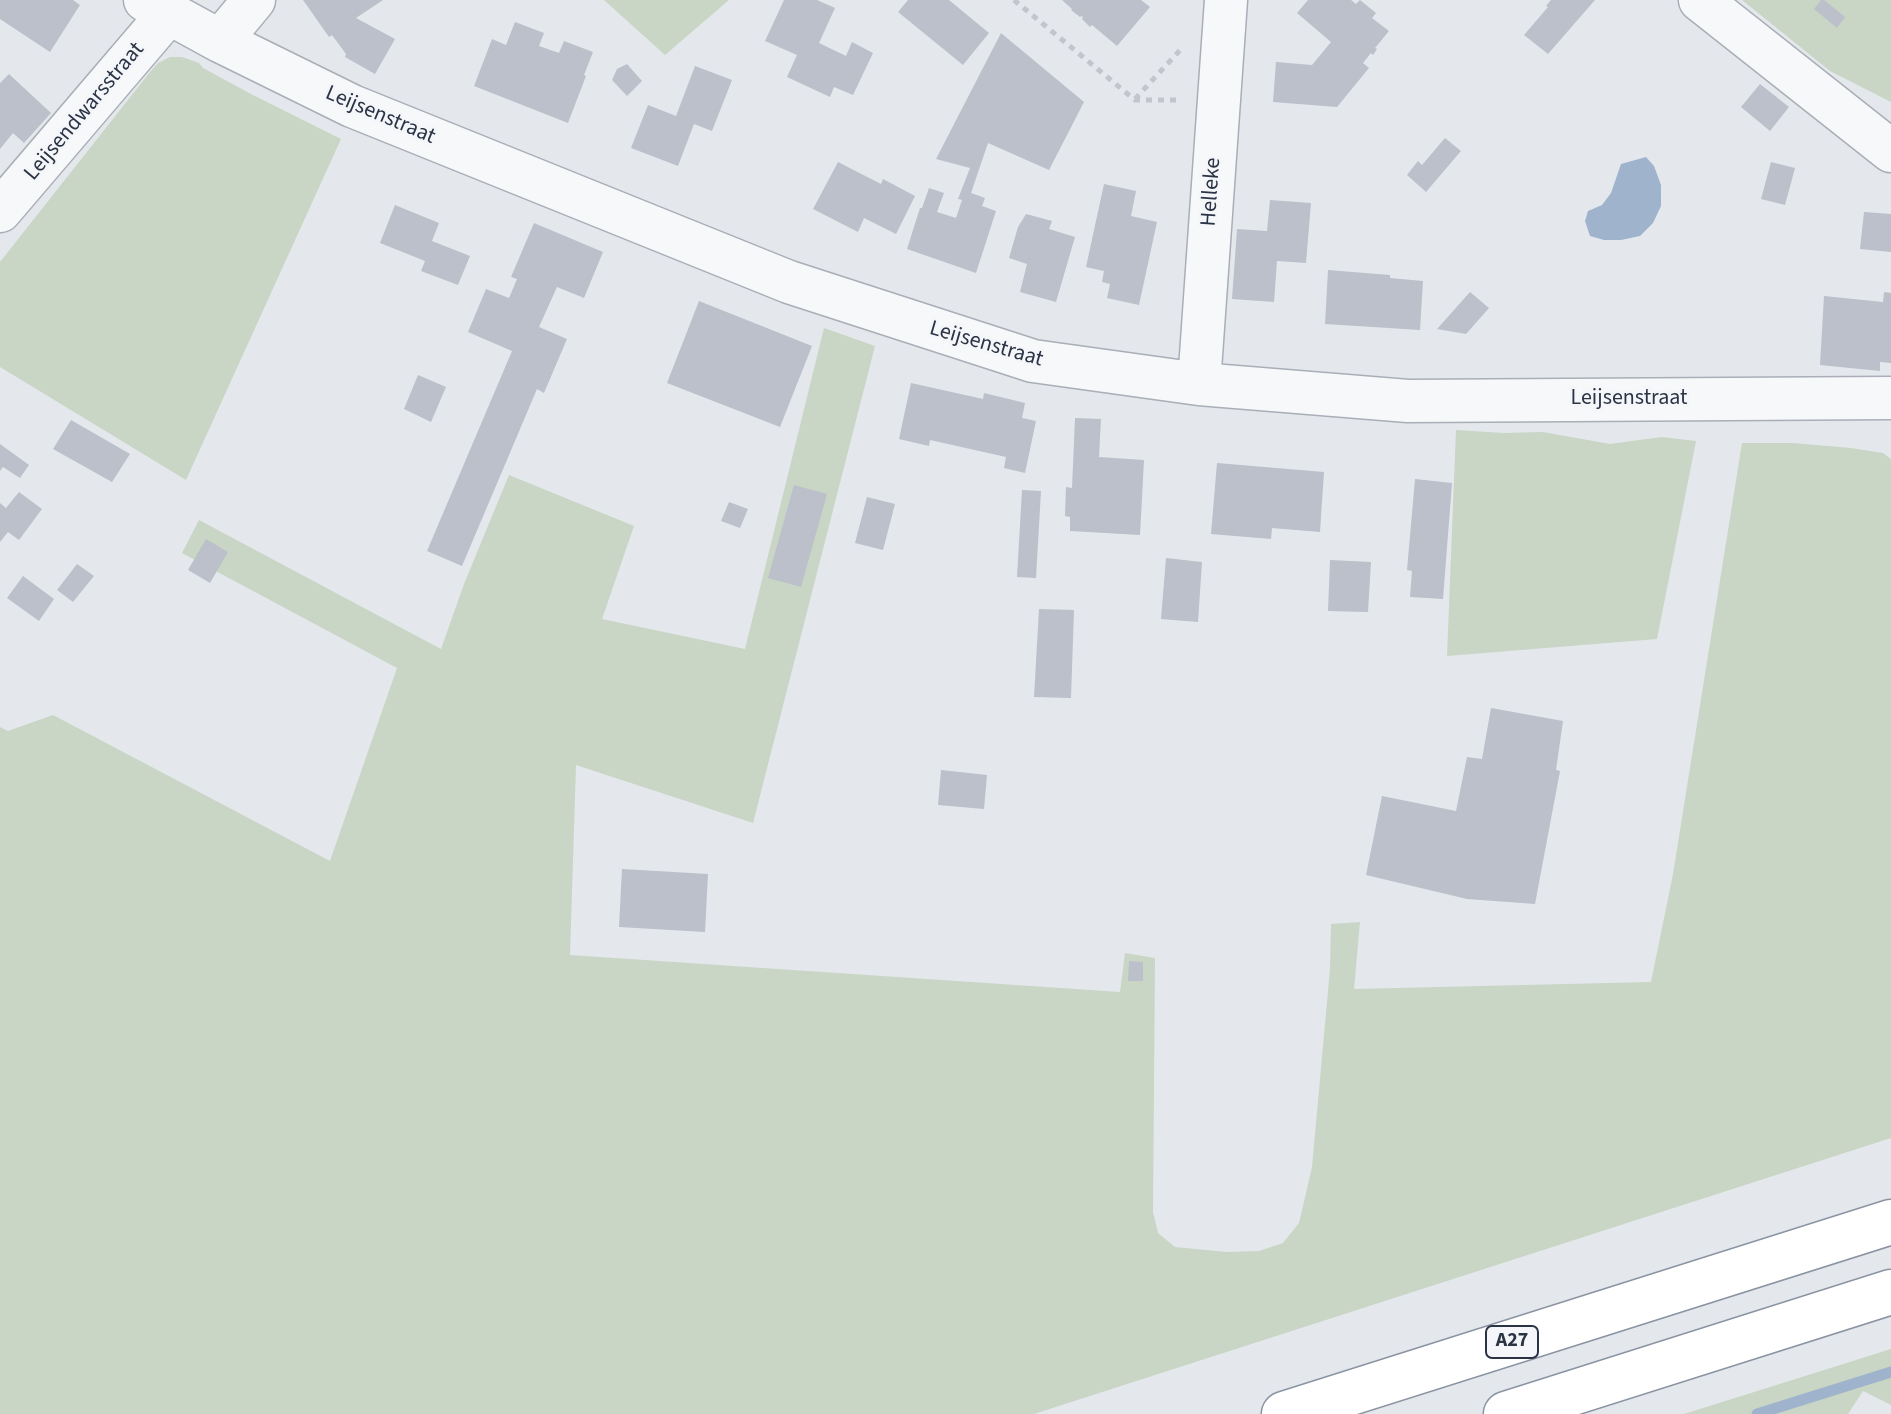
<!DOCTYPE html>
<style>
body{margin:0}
canvas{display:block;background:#e4e7ec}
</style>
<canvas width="1891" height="1414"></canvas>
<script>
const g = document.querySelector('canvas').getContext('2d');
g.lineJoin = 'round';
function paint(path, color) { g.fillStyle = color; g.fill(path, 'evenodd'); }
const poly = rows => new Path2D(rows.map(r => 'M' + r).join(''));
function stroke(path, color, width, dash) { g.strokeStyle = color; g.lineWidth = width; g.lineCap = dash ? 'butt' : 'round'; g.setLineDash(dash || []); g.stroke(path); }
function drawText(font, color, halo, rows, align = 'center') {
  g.font = font + ' "Source Sans 3",sans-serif'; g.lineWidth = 6; g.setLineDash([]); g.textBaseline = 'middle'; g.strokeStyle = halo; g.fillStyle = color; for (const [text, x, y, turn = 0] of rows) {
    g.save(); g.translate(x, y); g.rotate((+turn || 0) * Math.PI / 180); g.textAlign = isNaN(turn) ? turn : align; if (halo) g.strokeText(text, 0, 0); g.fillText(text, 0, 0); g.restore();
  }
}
const green = poly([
 [604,0,729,0,665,55],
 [1742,0,1891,0,1891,102,1830,71],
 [170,57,182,57,199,63,203,68,251,94,341,139,186,480,0,367,0,262,150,72,158,63],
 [824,328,875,346,753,823,576,765,570,955,1120,992,1125,953,1155,958,1153,1212,1158,1233,1175,1247,1227,1252,1259,1251,1283,1243,1299,1223,1312,1167,1330,969,1331,924,1360,922,1354,989,1651,982,1673,874,1742,443,1793,443,1851,448,1883,453,1891,459,1891,1138,1034,1414,0,1414,0,727,8,731,53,715,330,861,397,668,182,553,199,520,441,649,464,584,509,475,634,526,602,619,745,649],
 [1456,430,1504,433,1543,432,1610,444,1661,437,1696,441,1657,639,1447,656],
 [1891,1349,1891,1405,1863,1391,1848,1414,1684,1414]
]);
const water = poly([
 [1646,157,1654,166,1661,185,1661,206,1653,223,1640,236,1621,240,1604,240,1590,236,1585,221,1588,211,1602,205,1611,193,1621,164]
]);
const stream = poly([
 [1757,1414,1891,1372]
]);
const building = poly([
 [0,0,73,0,80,5,50,52,0,19],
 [303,0,383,0,356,18,395,39,375,74,345,57,346,54,332,35,329,37],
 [784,0,817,0,835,8,819,43,846,56,852,42,873,53,853,95,834,87,830,97,787,77,797,55,765,41],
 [908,0,949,0,989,33,963,65,898,12],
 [1062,0,1141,0,1150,7,1117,46,1092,25,1090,27,1082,19,1083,17,1081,16,1080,17,1071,10,1072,9],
 [1308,0,1351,0,1356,4,1360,0,1376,13,1372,18,1389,31,1375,48,1377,49,1373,55,1371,53,1363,63,1369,68,1337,107,1273,102,1276,62,1312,65,1331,42,1297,13],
 [1551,0,1595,0,1548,54,1524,35,1548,7,1546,6],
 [1821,0,1824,0,1845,17,1837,28,1814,9],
 [515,22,544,33,539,46,559,53,564,41,593,52,584,75,586,76,568,123,474,86,492,39,506,45],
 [1001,33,1084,102,1049,170,988,143,971,193,985,198,982,206,996,211,976,273,907,249,920,208,922,208,929,188,944,193,937,212,956,218,962,200,958,199,970,168,936,159],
 [627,64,642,81,627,96,612,80,617,69],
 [695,66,732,80,712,131,694,124,678,166,631,148,648,105,676,116],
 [9,74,51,113,24,143,13,133,0,149,0,83],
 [1760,84,1789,107,1770,131,1741,107],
 [1445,138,1461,151,1426,192,1407,175,1418,161,1422,165],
 [838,162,881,184,883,179,915,196,896,234,864,218,858,232,813,209],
 [1771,162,1795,168,1785,205,1761,199],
 [1104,184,1136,191,1131,216,1157,222,1139,305,1107,298,1110,284,1102,282,1104,271,1086,267],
 [1270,200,1311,203,1306,263,1277,261,1274,302,1232,299,1237,229,1267,231],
 [395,205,439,223,432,241,470,256,458,285,421,271,425,261,380,243],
 [1864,212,1891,214,1891,252,1860,249],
 [1026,214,1052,221,1049,229,1075,237,1056,302,1020,292,1027,264,1009,258,1018,227],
 [534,223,603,252,584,298,557,287,539,327,567,339,544,393,537,389,462,566,427,551,512,351,468,332,486,289,509,298,517,279,511,277],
 [1328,270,1390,275,1390,278,1423,281,1420,330,1325,324],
 [1470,292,1489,308,1466,334,1437,329],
 [1884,292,1891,293,1891,363,1880,362,1880,371,1820,365,1824,296,1883,302],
 [699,301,812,346,780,427,667,383],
 [418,375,446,387,431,422,404,409],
 [911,383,983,399,984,393,1025,403,1022,418,1036,421,1025,473,1004,468,1006,457,930,440,929,446,899,439],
 [1075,418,1101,419,1099,457,1144,460,1140,535,1070,531,1070,517,1065,516,1066,487,1072,488],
 [71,420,130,454,112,482,53,449],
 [0,444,29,465,20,478,3,467,0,471],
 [1217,463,1324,472,1320,532,1272,528,1271,539,1211,534],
 [1415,479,1452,483,1443,599,1410,597,1412,571,1407,570],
 [794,485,827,494,801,587,768,578],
 [1022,490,1041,491,1036,578,1017,577],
 [19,492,42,509,19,540,8,532,0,542,0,503,6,508],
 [867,497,895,504,883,550,855,543],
 [729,502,748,509,740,528,721,521],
 [206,539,228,552,210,583,188,570],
 [1166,558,1202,562,1198,622,1161,619],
 [1330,560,1371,562,1368,612,1328,611],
 [77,564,94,576,73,602,57,590],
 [23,576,54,599,39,621,7,598],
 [1039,609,1074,610,1071,698,1034,697],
 [1491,708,1563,721,1556,770,1560,771,1535,904,1467,899,1366,875,1382,796,1456,811,1467,757,1482,759],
 [941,770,987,775,984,809,938,805],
 [622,869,708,874,705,932,619,927],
 [1129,961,1143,962,1143,981,1128,981]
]);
const path = poly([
 [1014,0,1135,100,1181,100],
 [1135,99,1182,48]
]);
const minor = poly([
 [145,0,220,41,352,106,789,282,1033,361,1199,384,1408,401,1891,398],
 [1700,0,1891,151],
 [220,41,254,0],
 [0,211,169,13],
 [1199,384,1226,0]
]);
const highway = poly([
 [1284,1414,1891,1222],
 [1506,1414,1891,1292]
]);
const shields = [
 [1512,1342,52]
];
const shieldNames = [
 ["A27",1512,1342]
];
const streetNames = [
 ["Leijsendwarsstraat",85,112,-50],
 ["Leijsenstraat",380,116,23],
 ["Helleke",1212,192,-86],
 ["Leijsenstraat",986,345,16],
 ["Leijsenstraat",1629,399]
];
paint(green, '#c9d6c5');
paint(water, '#9fb4cc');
stroke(stream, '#9fb4cc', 11);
paint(building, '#bbc0ca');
stroke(minor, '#a9aeb7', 45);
stroke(highway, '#8b94a3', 47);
stroke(path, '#c2c5cb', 5, [6, 6]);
stroke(minor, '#f7f8fa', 42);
stroke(highway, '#fff', 44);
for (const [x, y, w] of shields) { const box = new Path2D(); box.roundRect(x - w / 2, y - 16, w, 32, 6); g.fillStyle = '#f4f6f9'; g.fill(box); stroke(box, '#2b3445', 2); }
drawText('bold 20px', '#2b3445', null, shieldNames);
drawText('22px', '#2b3445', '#f4f6f9', streetNames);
</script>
